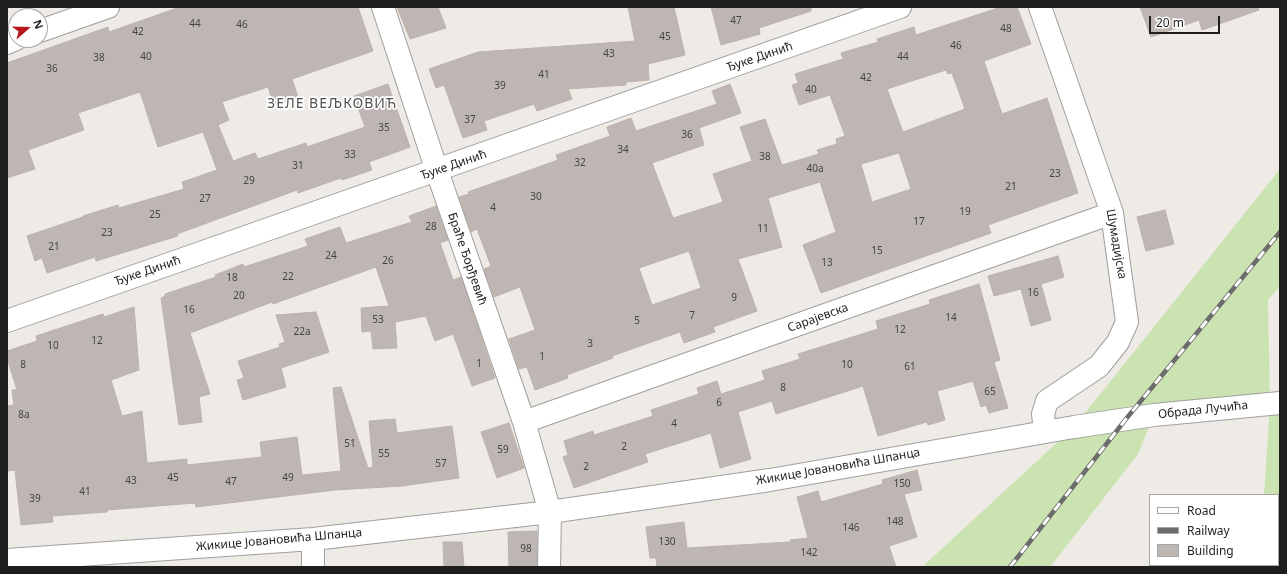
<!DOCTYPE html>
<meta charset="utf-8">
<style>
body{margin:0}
#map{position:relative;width:1287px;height:574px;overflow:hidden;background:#eeeae5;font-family:"Noto Sans",sans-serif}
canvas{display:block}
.frame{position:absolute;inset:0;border:8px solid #1e1e1e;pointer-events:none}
.legend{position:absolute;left:1149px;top:494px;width:130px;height:72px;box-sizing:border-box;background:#fff;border:1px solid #a5a5a5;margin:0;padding:5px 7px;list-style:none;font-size:12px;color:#1e1e1e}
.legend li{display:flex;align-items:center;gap:8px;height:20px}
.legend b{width:20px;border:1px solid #a5a5a5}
.north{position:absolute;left:8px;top:8px;width:40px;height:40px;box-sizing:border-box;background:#fff;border:1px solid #a5a5a5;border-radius:50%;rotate:70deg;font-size:11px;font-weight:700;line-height:16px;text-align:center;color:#1e1e1e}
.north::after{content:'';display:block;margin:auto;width:14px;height:18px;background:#b6151b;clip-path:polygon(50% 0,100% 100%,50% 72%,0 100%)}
.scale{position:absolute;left:1149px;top:16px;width:71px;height:18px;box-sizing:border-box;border:2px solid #1e1e1e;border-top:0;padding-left:5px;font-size:12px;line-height:14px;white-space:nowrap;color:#1e1e1e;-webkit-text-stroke:3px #fff;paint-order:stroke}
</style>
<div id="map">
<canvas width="1287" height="574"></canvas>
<div class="frame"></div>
<ul class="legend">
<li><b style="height:5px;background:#fff"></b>Road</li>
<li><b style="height:5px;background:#6c6c6c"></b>Railway</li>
<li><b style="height:11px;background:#beb6b2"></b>Building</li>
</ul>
<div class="north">N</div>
<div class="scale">20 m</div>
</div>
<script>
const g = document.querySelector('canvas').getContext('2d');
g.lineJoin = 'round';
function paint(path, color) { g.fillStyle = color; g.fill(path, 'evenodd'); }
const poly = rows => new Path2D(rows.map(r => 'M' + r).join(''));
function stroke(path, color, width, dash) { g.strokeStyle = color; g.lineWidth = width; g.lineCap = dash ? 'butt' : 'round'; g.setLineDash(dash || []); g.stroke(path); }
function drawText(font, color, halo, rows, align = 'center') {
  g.font = font + ' "Noto Sans",sans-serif'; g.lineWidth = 3.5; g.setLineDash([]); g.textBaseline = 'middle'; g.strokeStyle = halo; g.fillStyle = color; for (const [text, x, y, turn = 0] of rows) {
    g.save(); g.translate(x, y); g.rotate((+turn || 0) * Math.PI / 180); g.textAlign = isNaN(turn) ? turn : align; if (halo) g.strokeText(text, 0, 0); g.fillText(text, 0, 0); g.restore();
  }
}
const grass = poly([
 [1280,169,1280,286,1268,300,1270,403,1280,403,1280,567,1259,567,1259,565,1278,565,1278,495,1264,495,1270,404,1154,415,1138,454,1050,567,922,567,1074,427]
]);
const building = poly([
 [180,7,358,7,373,51,292,79,298,97,274,105,268,87,222,102,229,120,218,125,233,161,255,153,258,159,306,143,307,147,365,127,354,96,388,84,410,147,369,162,372,170,342,180,341,178,298,193,297,190,177,234,178,236,96,261,95,257,47,273,42,258,35,261,27,236,83,217,83,216,118,205,119,208,184,189,182,182,217,170,203,132,158,147,140,92,78,113,84,130,28,150,35,169,7,178,7,63,108,27,109,32,180,7],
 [397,7,438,7,446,28,410,39,397,7],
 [628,7,674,7,685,55,648,64,649,80,626,82,626,85,568,89,572,99,537,111,534,104,484,121,487,130,463,138,444,85,436,88,429,69,478,52,635,41,628,7],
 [711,7,811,7,811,11,759,28,760,34,721,45,711,7],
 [1001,7,1017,7,1031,44,984,61,1002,114,1047,98,1078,193,988,225,991,233,821,293,803,245,836,232,820,182,768,198,782,247,738,259,757,311,713,327,715,332,684,343,680,332,612,356,613,358,567,375,568,378,535,390,527,367,519,369,509,339,535,330,520,287,494,297,484,269,491,266,477,229,471,232,459,197,469,194,468,192,558,160,556,155,610,136,607,127,631,118,636,131,717,104,712,91,730,84,741,113,699,128,704,145,652,163,673,218,723,202,713,174,752,161,740,127,765,119,782,165,819,154,817,150,837,144,836,139,845,136,830,95,799,105,792,85,798,83,795,74,843,59,841,53,878,42,877,39,914,27,916,35,1001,7],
 [946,70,948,74,952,73,965,109,903,132,887,89,946,70],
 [899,153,911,189,872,202,861,164,899,153],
 [689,251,701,288,652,305,639,268,689,251],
 [1140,7,1258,7,1259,10,1202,30,1199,20,1151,37,1140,7],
 [436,206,448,240,440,243,453,280,461,277,495,378,472,386,453,334,435,341,426,316,395,322,397,348,373,349,371,331,362,332,361,308,389,306,376,267,273,304,272,302,190,333,210,394,199,397,202,422,179,425,161,298,165,296,165,294,216,277,215,275,243,264,244,267,308,246,305,239,340,227,346,243,412,222,409,216,436,206],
 [1165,210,1174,244,1146,251,1137,217,1165,210],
 [1058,256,1064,277,1041,284,1051,320,1031,326,1021,289,994,296,988,276,1058,256],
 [979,284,1000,360,994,362,1008,408,989,413,986,405,981,407,973,381,937,391,945,420,928,425,927,422,878,436,863,386,776,414,772,401,738,412,751,459,720,468,711,433,645,454,648,462,574,488,563,457,568,455,564,441,593,431,594,435,653,416,651,410,699,394,697,388,717,381,721,394,765,380,762,371,800,359,798,354,878,329,876,321,930,304,929,300,979,284],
 [134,307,139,370,111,380,122,416,142,411,147,463,187,459,187,465,262,457,260,442,297,437,302,475,341,471,333,388,341,387,368,468,373,467,369,421,395,419,397,433,452,426,459,478,402,486,335,490,196,507,195,503,107,510,107,512,52,516,53,522,21,525,15,470,7,471,7,406,14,405,12,390,17,390,7,358,7,351,37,341,36,336,103,314,104,317,134,307],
 [316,312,329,352,281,368,286,387,243,400,237,380,244,378,238,361,280,347,279,344,285,342,276,315,316,312],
 [509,423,524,468,497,478,481,432,509,423],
 [917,470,922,490,904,494,917,537,889,546,896,567,657,567,656,558,650,558,646,527,684,522,687,548,791,542,790,540,808,538,797,497,818,491,821,502,883,484,882,480,917,470],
 [537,531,537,566,509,567,508,532,537,531],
 [443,542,462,542,464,567,444,567,443,542]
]);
const minor = poly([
 [383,7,437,171,524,422,550,512,549,567],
 [1040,7,1112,213,1127,322,1118,342,1099,366,1047,401,1043,414,1045,431],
 [40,31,108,7],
 [7,43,16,39],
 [7,321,900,7],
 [524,422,1112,213],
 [7,560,313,539,550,512,770,480,1074,427,1154,415,1280,403],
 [313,567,313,539]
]);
const rail = poly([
 [1010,567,1126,419,1280,232]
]);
const numberNames = [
 ["47",736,21],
 ["44",195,24],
 ["46",242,25],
 ["48",1006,29],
 ["42",138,32],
 ["45",665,37],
 ["46",956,46],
 ["43",609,54],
 ["40",146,57],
 ["44",903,57],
 ["38",99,58],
 ["36",52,69],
 ["41",544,75],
 ["42",866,78],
 ["39",500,86],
 ["40",811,90],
 ["37",470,120],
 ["35",384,128],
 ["36",687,135],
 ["34",623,150],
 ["33",350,155],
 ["38",765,157],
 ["32",580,163],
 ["31",298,166],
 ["40a",815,169],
 ["23",1055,174],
 ["29",249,181],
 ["21",1011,187],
 ["30",536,197],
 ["27",205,199],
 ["4",493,208],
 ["19",965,212],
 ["25",155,215],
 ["17",919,222],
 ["28",431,227],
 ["11",763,229],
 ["23",107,233],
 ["21",54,247],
 ["15",877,251],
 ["24",331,256],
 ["26",388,261],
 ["13",827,263],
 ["22",288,277],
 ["18",232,278],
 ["16",1033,293],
 ["20",239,296],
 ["9",734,298],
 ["16",189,310],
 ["7",692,316],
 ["14",951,318],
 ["53",378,320],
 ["5",637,321],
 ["12",900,330],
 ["22a",302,332],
 ["12",97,341],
 ["3",590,344],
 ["10",53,346],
 ["1",542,357],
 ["1",479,364],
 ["8",23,365],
 ["10",847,365],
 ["61",910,367],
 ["8",783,388],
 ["65",990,392],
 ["6",719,403],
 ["8a",24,415],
 ["4",674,424],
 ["51",350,444],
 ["2",624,447],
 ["59",503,450],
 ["55",384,454],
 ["57",441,464],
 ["2",586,467],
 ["45",173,478],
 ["49",288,478],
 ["43",131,481],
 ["47",231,482],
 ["150",902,484],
 ["41",85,492],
 ["39",35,499],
 ["148",895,522],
 ["146",851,528],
 ["130",667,542],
 ["98",526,549],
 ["142",809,553]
];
const streetNames = [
 ["Ђуке Динић",760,57,-19],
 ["Ђуке Динић",454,165,-19],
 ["Шумадијска",1116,244,80],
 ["Браће Ђорђевић",467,259,71],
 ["Ђуке Динић",148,271,-19],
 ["Сарајевска",818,318,-20],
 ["Обрада Лучића",1203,410,-6],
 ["Жикице Јовановића Шпанца",838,467,-10],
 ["Жикице Јовановића Шпанца",279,540,-5]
];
const quarterNames = [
 ["ЗЕЛЕ ВЕЉКОВИЋ",332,104]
];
paint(grass, '#cbe3b0');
paint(building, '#beb6b2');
stroke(building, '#beb1a9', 1);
stroke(minor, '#9f9f9f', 24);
stroke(minor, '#fff', 22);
stroke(rail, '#6c6c6c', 4.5);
stroke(rail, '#fff', 3, [9]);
drawText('10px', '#464443', null, numberNames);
drawText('12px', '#1e1e1e', '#fff', streetNames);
g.letterSpacing = '1px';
drawText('14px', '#515151', '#fff', quarterNames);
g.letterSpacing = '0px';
</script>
